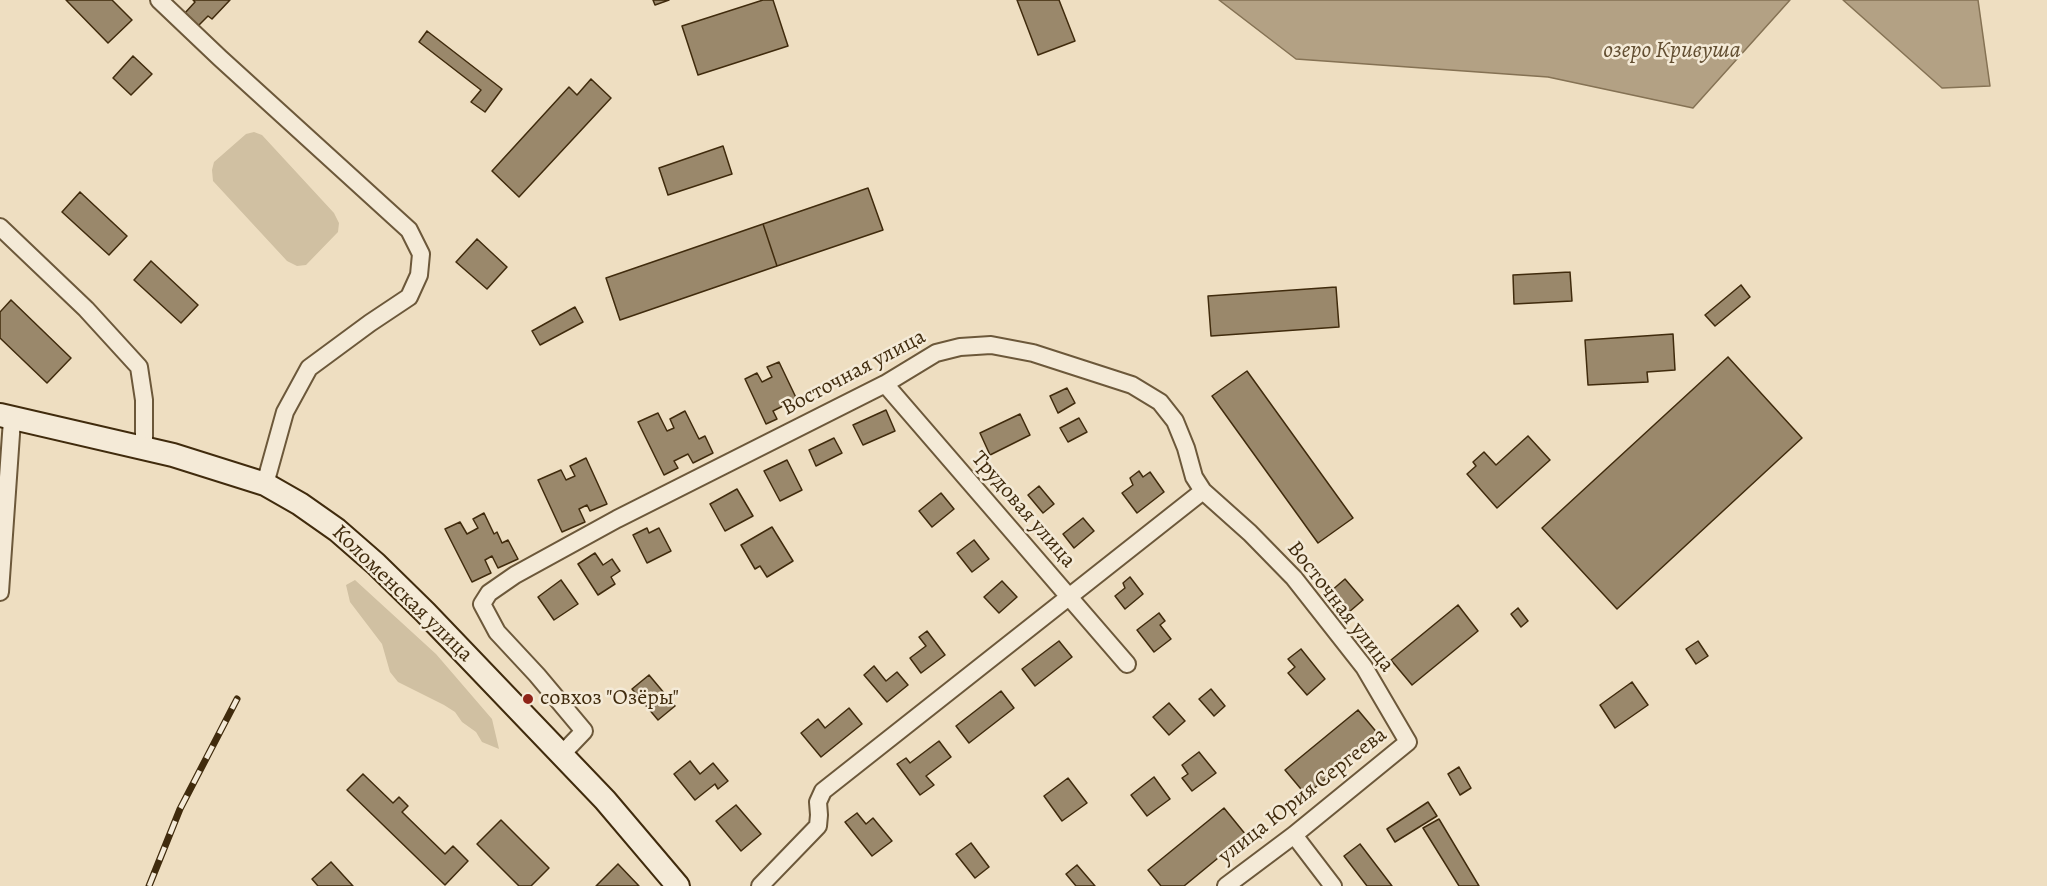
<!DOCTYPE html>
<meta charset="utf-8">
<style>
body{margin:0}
canvas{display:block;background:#eedec1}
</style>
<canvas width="2047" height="886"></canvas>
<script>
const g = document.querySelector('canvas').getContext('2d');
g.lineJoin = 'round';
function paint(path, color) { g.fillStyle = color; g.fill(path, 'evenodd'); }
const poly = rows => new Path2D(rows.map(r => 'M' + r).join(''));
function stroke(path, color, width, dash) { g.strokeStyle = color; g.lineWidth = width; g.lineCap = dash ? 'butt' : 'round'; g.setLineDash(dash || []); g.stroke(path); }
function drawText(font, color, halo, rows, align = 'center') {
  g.font = font + ' Alegreya,serif'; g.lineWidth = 5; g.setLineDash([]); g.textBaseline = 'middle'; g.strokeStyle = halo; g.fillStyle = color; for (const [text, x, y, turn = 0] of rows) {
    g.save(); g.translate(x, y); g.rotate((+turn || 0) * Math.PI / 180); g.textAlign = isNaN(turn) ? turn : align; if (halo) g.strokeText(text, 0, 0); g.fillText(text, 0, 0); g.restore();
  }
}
const green = poly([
 [254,132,262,135,334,213,339,223,338,232,306,265,297,266,287,261,213,181,212,170,214,162,246,134],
 [355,580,436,654,492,719,499,749,482,742,476,732,462,722,455,712,444,705,398,682,390,672,382,644,350,602,346,585]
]);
const water = poly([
 [1219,0,1790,0,1693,108,1548,77,1296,59,1219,0],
 [1843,0,1978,0,1990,86,1942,88,1843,0]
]);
const building = poly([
 [66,0,112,0,132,20,108,43,66,0],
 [193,0,230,0,212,19,208,16,197,27,184,14,195,2,193,0],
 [653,0,669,0,655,5,653,0],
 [763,0,773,0,788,46,698,75,682,26,763,0],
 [1017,0,1059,0,1075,41,1038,55,1017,0],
 [427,31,502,89,485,112,471,102,481,90,419,42,427,31],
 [133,56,152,74,131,95,113,78,133,56],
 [591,79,611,98,519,197,492,171,569,87,577,95,591,79],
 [723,146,732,174,668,195,659,168,723,146],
 [868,188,883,230,777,266,763,224,868,188],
 [80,192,127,236,109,255,62,212,80,192],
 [763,224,777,266,620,320,606,278,763,224],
 [477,239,507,267,487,289,456,262,477,239],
 [151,261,198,305,181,323,134,280,151,261],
 [1570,272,1572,301,1514,304,1513,275,1570,272],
 [1741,285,1750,297,1715,326,1705,315,1741,285],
 [1336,287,1339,327,1211,336,1208,296,1336,287],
 [11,300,71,358,47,383,0,338,0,312,11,300],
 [575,307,583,322,540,345,532,331,575,307],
 [1673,334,1675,370,1647,372,1648,382,1588,385,1585,340,1673,334],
 [1728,357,1802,438,1617,609,1542,528,1728,357],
 [779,362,800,406,790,411,787,404,773,411,777,419,766,424,745,379,757,373,762,382,772,377,767,367,779,362],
 [1247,371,1353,518,1318,543,1212,396,1247,371],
 [1067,388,1075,403,1058,413,1050,396,1067,388],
 [886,410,895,431,863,445,853,425,886,410],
 [685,411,699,439,705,436,713,453,693,463,688,454,674,461,678,468,664,475,638,422,658,413,667,431,674,428,670,419,685,411],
 [1020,414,1030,435,990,455,980,433,1020,414],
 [1079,418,1087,432,1068,442,1060,428,1079,418],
 [1528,436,1550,460,1497,508,1467,474,1476,466,1473,462,1484,452,1496,465,1528,436],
 [834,438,842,453,816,466,809,450,834,438],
 [586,458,607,504,590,511,587,505,579,509,585,522,562,532,538,480,561,470,566,480,575,476,570,466,586,458],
 [787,460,802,490,780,501,764,471,787,460],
 [1139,471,1143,477,1150,472,1164,492,1137,513,1122,493,1133,485,1130,478,1139,471],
 [1039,486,1054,504,1043,513,1028,495,1039,486],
 [737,489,753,516,725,531,710,504,737,489],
 [941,493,954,509,932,527,919,511,941,493],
 [484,513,494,534,497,532,502,543,508,540,518,559,498,568,492,556,485,560,491,573,472,582,445,529,460,522,467,534,478,528,473,519,484,513],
 [1083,518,1094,531,1074,548,1063,534,1083,518],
 [772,527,793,561,767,577,760,566,755,569,741,545,772,527],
 [647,528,649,533,659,528,671,551,647,563,633,535,647,528],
 [974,540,989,559,972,572,957,553,974,540],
 [595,553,603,565,612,559,620,571,611,577,615,584,598,595,578,564,595,553],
 [1130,577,1143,594,1125,609,1115,596,1125,588,1123,583,1130,577],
 [1345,579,1363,600,1349,612,1331,591,1345,579],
 [561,580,578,604,554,620,538,597,561,580],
 [1002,581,1017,597,999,613,984,597,1002,581],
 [1458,605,1478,631,1412,685,1391,660,1458,605],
 [1518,608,1528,621,1521,627,1511,614,1518,608],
 [1159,613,1165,621,1160,625,1171,639,1154,652,1137,630,1159,613],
 [927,631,945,655,921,673,910,658,926,646,919,637,927,631],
 [1059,641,1072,657,1035,686,1022,669,1059,641],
 [1698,641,1708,656,1696,664,1686,649,1698,641],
 [1301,649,1325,679,1307,695,1288,673,1295,667,1288,659,1301,649],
 [874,666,886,681,897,672,908,685,887,702,864,675,874,666],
 [649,675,675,706,658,720,632,689,649,675],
 [1632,682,1648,705,1615,728,1600,705,1632,682],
 [1211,689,1225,706,1214,716,1199,699,1211,689],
 [1001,691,1014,708,969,743,956,726,1001,691],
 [1169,703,1185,721,1169,735,1153,717,1169,703],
 [849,708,862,724,821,757,801,733,818,719,825,728,849,708],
 [1358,710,1379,735,1306,795,1285,770,1358,710],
 [939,741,951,757,926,776,934,785,920,795,897,764,906,758,910,763,939,741],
 [1199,752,1216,773,1192,791,1182,778,1188,774,1182,765,1199,752],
 [690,761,700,774,713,763,728,781,718,789,715,784,695,800,674,774,690,761],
 [1459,767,1471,788,1460,795,1448,774,1459,767],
 [363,774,393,803,399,797,408,806,402,812,445,854,453,846,468,861,445,885,347,790,363,774],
 [1154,777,1170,799,1147,816,1131,795,1154,777],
 [1068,778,1087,803,1062,821,1044,796,1068,778],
 [1428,802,1437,816,1395,842,1387,829,1428,802],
 [736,805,761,834,741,851,716,821,736,805],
 [1224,808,1246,835,1184,886,1161,886,1148,870,1224,808],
 [857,813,866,824,873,818,892,841,872,856,845,822,857,813],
 [1439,819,1479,886,1459,886,1423,828,1439,819],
 [501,820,549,868,531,886,519,886,477,844,501,820],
 [971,843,989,867,975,878,956,854,971,843],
 [1360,844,1392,886,1367,886,1344,856,1360,844],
 [331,862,353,886,318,886,312,879,331,862],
 [618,864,639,886,596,886,618,864],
 [1077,865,1095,886,1076,886,1066,874,1077,865]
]);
const street = poly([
 [159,0,220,58,409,230,421,254,419,275,409,297,370,323,309,368,285,412,265,484],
 [0,227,86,309,139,367,144,400,144,448],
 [885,384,1127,664],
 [0,592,12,420],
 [562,754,584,731,537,675,497,632,482,604,489,593,515,575,617,519,885,384,936,353,960,347,991,345,1033,353,1132,385,1160,402,1175,421,1186,448,1194,477,1203,491,1250,533,1294,578,1364,667,1408,742,1294,835,1226,886],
 [1294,835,1333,886],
 [760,886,818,826,819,815,818,802,823,791,1203,491]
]);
const secondary = poly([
 [0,415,173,455,265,484,300,504,337,530,376,564,425,612,605,800,678,886]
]);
const rail = poly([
 [149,886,180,809,237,699]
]);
const markers = [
 [528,699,6,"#8f2418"]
];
const streetNames = [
 ["Восточная улица",854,373,-28],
 ["Трудовая улица",1023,510,49],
 ["Коломенская улица",402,594,44],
 ["Восточная улица",1340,607,52],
 ["улица Юрия Сергеева",1303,796,-38]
];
const poiNames = [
 ["совхоз \"Озёры\"",540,699]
];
const waterNames = [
 ["озеро Кривуша",1672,51]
];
paint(green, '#d0c0a2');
paint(water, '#b3a184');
stroke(water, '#857254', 1.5);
paint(building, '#9a886b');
stroke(building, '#402b0d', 1.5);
stroke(street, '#6c583a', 20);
stroke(secondary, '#402b0d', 26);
stroke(street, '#f4ead7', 16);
stroke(secondary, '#f4ead7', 22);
stroke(rail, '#402b0d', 7);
stroke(rail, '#f4ead7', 4.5, [14]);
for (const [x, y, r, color] of markers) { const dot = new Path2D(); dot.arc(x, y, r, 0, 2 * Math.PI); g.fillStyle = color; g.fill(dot); stroke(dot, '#f4ead7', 2); }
drawText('22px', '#402b0d', '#f4ead7', streetNames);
drawText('22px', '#402b0d', '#f4ead7', poiNames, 'left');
drawText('italic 24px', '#624e31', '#f4ead7', waterNames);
</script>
